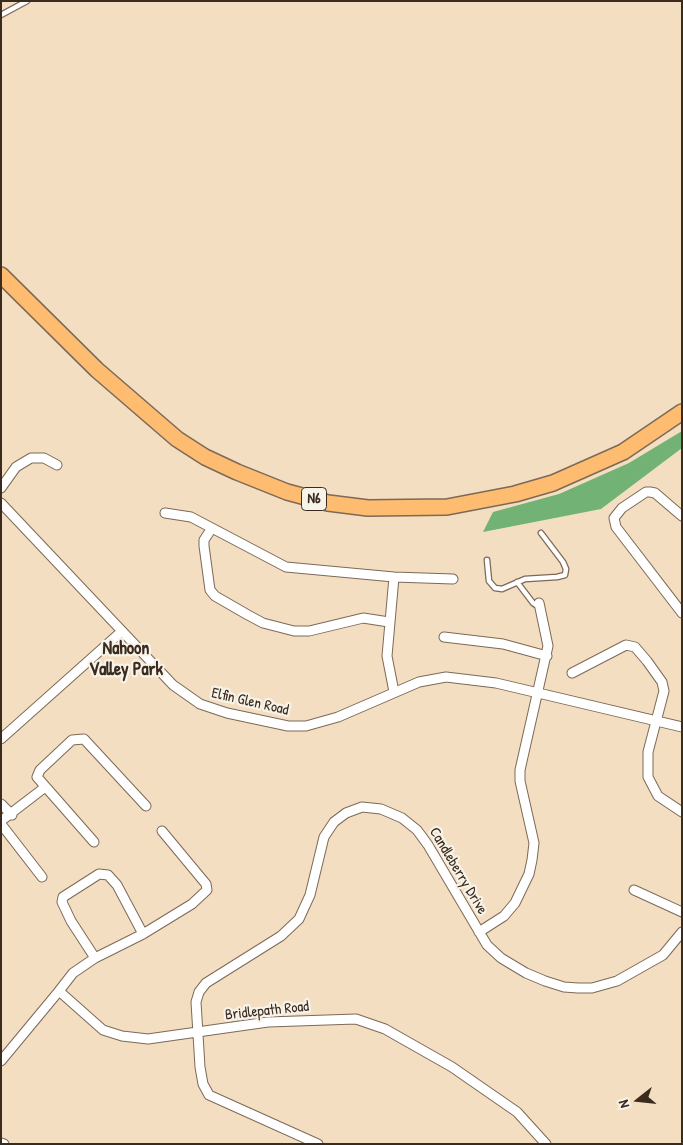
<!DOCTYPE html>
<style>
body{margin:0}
#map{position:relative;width:683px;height:1145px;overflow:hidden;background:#f4dec1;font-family:"Patrick Hand",sans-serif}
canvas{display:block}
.frame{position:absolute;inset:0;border:2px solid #3b2a1e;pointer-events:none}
.north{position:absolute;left:613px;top:1075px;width:50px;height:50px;-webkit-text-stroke:4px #f7f3e8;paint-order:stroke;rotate:254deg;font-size:14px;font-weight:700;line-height:20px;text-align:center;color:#3b2a1e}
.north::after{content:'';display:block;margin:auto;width:18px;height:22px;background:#3b2a1e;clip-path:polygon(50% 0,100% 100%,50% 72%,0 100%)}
</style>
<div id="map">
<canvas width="683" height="1145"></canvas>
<div class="frame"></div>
<div class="north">N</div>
</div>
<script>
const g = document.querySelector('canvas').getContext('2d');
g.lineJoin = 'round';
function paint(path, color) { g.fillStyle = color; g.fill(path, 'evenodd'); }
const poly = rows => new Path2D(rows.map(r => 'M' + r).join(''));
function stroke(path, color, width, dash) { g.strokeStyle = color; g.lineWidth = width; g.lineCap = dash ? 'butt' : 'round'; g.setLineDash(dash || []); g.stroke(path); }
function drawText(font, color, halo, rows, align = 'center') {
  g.font = font + ' "Patrick Hand",sans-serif'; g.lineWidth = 4.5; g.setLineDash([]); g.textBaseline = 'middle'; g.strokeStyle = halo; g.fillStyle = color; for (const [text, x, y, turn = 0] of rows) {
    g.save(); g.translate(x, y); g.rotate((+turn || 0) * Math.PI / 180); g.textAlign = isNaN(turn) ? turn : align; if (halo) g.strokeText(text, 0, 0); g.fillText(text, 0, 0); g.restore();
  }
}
const forest = poly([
 [682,431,682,448,601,509,483,532,493,512,559,494,629,463]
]);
const service = poly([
 [1,15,27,1],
 [487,560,489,581,495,588,502,589,525,579,557,577,565,575,566,569,563,562,541,533],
 [517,582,533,603,539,607]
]);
const minor = poly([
 [1,488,16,467,31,458,44,458,57,465],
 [1,503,173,685,200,704,227,713,288,726,306,726,338,717,419,682,446,677,496,683,682,727],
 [165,513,191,517,286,567,394,577,453,579],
 [682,516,655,493,650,492,646,492,622,508,614,518,616,527,682,613],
 [212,528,204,540,204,546,210,590,215,596,248,615,263,623,294,631,309,631,363,618,389,622],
 [394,577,387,656,394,692],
 [444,637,503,644,547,656],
 [572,673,626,645,635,647,647,661,662,682,664,691,648,752,648,777,658,796,682,812],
 [1,739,122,631],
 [1,804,12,815],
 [1,821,44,788],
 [1,824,42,877],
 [94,842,37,777,40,770,72,740,84,739,146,806],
 [634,890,682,912],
 [479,932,504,916,515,903,529,874,532,860,534,843,520,781,520,770,548,646,539,603],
 [95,958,71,921,62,902,63,897,99,874,108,875,117,885,143,934],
 [59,991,73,973,95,958,143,934,192,904,207,890,206,884,162,831],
 [1,1061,59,991,103,1030,122,1036,148,1039,268,1022,356,1019,385,1029,452,1067,517,1112,546,1144],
 [1,1143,4,1144],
 [318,1144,209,1095,203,1084,200,1067,196,1002,199,992,206,983,281,936,299,919,310,895,324,837,334,822,346,813,362,807,381,809,402,818,417,830,428,845,487,945,501,958,526,973,545,981,564,987,578,988,592,988,617,981,663,955,682,932]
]);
const trunk = poly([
 [1,275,97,370,177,439,205,457,237,472,287,492,328,503,368,508,447,507,515,494,553,483,623,452,682,412]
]);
const shields = [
 [314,499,25]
];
const shieldNames = [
 ["N6",314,499]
];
const streetNames = [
 ["Elfin Glen Road",250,702,13],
 ["Candleberry Drive",458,871,59],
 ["Bridlepath Road",267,1011,-6]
];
const quarterNames = [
 ["Nahoon",126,649],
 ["Valley Park",126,670]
];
paint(forest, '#72b274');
stroke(service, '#7c6957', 7);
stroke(minor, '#7c6957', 11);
stroke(trunk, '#7c6957', 18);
stroke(service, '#fff', 4.5);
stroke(minor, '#fff', 9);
stroke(trunk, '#fdbc70', 15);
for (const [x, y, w] of shields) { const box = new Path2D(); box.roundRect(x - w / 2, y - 11.5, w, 23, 4); g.fillStyle = '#f7f3e8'; g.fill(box); stroke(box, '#3b2a1e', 1); }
drawText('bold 14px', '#3b2a1e', null, shieldNames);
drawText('15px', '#3b2a1e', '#f7f3e8', streetNames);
drawText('bold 18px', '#3b2a1e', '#f7f3e8', quarterNames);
</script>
